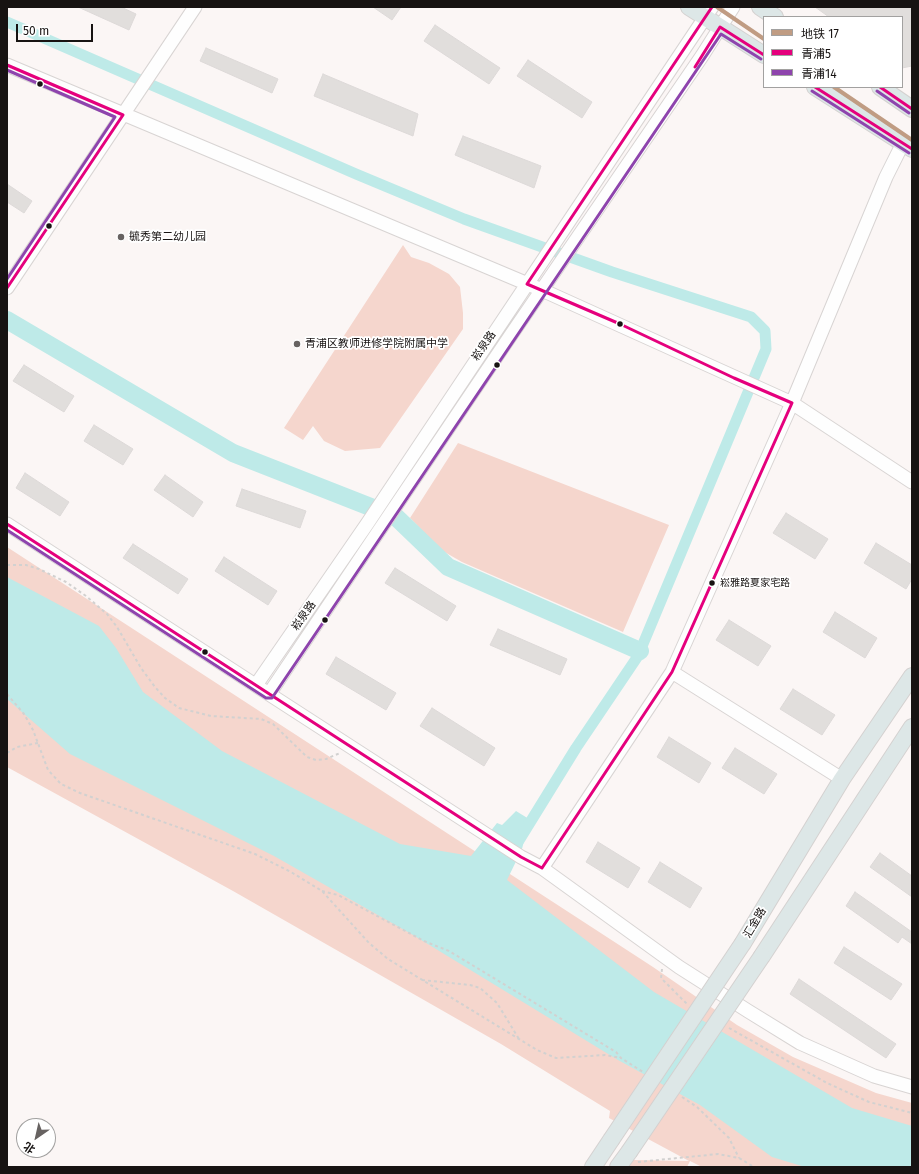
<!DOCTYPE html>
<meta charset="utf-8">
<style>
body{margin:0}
#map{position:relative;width:919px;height:1174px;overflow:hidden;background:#fbf6f5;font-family:"Fira Sans","Noto Sans SC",sans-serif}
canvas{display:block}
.frame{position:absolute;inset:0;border:8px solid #171312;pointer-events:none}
.legend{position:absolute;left:763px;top:16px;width:140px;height:72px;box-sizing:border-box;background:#fff;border:1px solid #a2a1a0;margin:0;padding:5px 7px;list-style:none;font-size:12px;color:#171312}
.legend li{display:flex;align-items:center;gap:8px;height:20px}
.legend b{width:20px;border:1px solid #a2a1a0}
.north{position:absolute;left:16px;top:1118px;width:40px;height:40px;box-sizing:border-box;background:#fff;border:1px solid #a2a1a0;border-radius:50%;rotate:214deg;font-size:11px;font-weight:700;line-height:16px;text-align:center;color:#171312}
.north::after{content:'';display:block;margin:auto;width:14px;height:18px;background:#676261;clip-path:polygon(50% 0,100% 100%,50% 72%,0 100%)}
.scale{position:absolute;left:16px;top:24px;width:77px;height:18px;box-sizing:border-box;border:2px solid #171312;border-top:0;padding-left:5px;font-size:12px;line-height:14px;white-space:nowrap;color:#171312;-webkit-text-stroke:3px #fff;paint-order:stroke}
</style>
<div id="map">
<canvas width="919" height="1174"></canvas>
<div class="frame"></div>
<ul class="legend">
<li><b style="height:5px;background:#c09c83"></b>地铁 17</li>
<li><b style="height:5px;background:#e5007d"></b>青浦5</li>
<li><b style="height:5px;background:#8e44ad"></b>青浦14</li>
</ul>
<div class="north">北</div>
<div class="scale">50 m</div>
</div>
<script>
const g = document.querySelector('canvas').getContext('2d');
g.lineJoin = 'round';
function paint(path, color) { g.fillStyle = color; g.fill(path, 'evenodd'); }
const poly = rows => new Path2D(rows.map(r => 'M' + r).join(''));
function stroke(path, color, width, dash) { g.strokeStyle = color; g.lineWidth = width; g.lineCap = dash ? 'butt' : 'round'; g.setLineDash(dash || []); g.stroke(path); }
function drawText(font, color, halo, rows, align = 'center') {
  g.font = font + ' "Fira Sans","Noto Sans SC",sans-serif'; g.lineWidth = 3.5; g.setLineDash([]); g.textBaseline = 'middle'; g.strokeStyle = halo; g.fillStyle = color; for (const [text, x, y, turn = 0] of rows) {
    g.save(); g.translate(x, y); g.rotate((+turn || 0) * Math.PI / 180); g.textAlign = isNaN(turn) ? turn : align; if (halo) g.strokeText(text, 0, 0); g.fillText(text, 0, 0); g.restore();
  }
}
const green = poly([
 [403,245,411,257,429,263,449,274,460,287,463,313,463,329,380,448,345,451,324,441,313,426,303,440,284,428],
 [458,443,669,525,623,632,462,562,441,550,410,518],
 [7,547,653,967,737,1025,793,1057,876,1093,912,1103,912,1167,702,1167,690,1161,687,1167,629,1167,633,1160,689,1161,609,1118,610,1111,501,1044,233,891,7,767]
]);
const water = poly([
 [7,577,99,626,116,648,143,692,222,751,400,844,471,856,497,823,502,825,516,811,529,819,522,849,507,880,654,992,852,1108,912,1126,912,1167,805,1167,772,1157,700,1105,618,1060,413,935,274,856,70,754,7,699]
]);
const canal = poly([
 [7,22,356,174,464,219,612,272,751,317,765,331,766,349,638,656,576,748,518,842]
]);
const river = poly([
 [7,320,233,453,396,517,448,567,640,651]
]);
const building = poly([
 [78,7,121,7,136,14,129,30,78,7],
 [373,7,401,7,392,20,373,7],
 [815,7,912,7,912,66,902,68,902,17,829,17,815,7],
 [435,25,500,68,489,84,424,41,435,25],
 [206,48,278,79,272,93,200,61,206,48],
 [528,60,592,102,582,118,517,76,528,60],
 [323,74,418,114,413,136,314,96,323,74],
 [463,136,541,166,534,188,455,155,463,136],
 [7,184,32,201,24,213,7,202,7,184],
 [24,365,74,396,64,412,13,381,24,365],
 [94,425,133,449,123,465,84,441,94,425],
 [25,473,69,502,60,516,16,488,25,473],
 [165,475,203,502,193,517,154,490,165,475],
 [242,489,306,511,300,528,236,506,242,489],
 [786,513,828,539,815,559,773,533,786,513],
 [876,543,912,565,912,579,906,589,864,563,876,543],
 [133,544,188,579,178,594,123,558,133,544],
 [224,557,277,591,268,605,215,571,224,557],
 [395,568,456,606,447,621,385,583,395,568],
 [835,612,877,638,865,658,823,632,835,612],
 [729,620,771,646,758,666,716,640,729,620],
 [498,629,567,659,560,675,490,645,498,629],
 [336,657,396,693,386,710,326,674,336,657],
 [793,689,835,715,822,735,780,709,793,689],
 [432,708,495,748,484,766,420,726,432,708],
 [669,737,711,763,699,783,657,757,669,737],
 [735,748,777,774,764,794,722,768,735,748],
 [598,842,640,868,628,888,586,862,598,842],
 [880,853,912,876,912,897,870,867,880,853],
 [660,862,702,888,690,908,648,882,660,862],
 [855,892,912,932,912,944,902,937,898,943,846,906,855,892],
 [844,947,902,984,891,1000,834,963,844,947],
 [799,979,896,1044,886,1058,790,994,799,979]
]);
const path = poly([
 [7,565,26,565,39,569,66,582,86,596,107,614,117,627,141,668,155,687,165,698,179,708,211,716,261,719,273,724,307,757,316,760,326,759,340,753],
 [7,694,24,714,33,730,48,770,61,784,80,793,255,854,291,872,322,891,369,943,388,959,537,1050,556,1058,605,1055,621,1058],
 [7,753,17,747,38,743],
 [322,891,338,895,424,941,449,951,616,1052,621,1058,643,1072],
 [662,969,661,978,687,1004],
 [422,980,470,985,480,988,497,1003,519,1039],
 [729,1028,827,1083,869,1102,912,1113],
 [682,1097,697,1107,729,1138,739,1158],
 [638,1162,718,1154,739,1158,754,1167]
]);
const minor = poly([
 [7,65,542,290,792,403,912,482],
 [7,288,195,7],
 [7,524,269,694,521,857,542,868,679,967,748,1011,800,1043,874,1076,912,1087],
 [672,672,842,779],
 [256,685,367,524,712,7],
 [269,694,511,335,702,56,733,7],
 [542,868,672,672,792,403,886,177,903,143]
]);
const major = poly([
 [689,7,764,55],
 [760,7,775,17],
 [815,87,912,149],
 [880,87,912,109],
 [743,943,842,779,912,676],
 [762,956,912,727],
 [593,1167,611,1140],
 [618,1167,629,1152]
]);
const majorBridge = poly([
 [611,1140,743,943],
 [629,1152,762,956]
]);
const bus1 = poly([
 [712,7,527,284,620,324,734,378,792,403],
 [7,65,123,115,7,288],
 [695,67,720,27,764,55],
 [815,87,912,149],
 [880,87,912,109],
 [7,524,521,857,542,868],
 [542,868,672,672,792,403]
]);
const bus2 = poly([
 [7,70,115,117,7,279],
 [812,91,909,153],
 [877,91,909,113],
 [7,530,266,698,272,698,721,34,761,59]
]);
const metro1 = poly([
 [717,7,764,39],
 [834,87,912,140]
]);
const markers = [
 [40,84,3.5,"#171312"],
 [49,226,3.5,"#171312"],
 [121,237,4,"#676261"],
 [620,324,3.5,"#171312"],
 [297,344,4,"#676261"],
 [497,365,3.5,"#171312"],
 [712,583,3.5,"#171312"],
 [325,620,3.5,"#171312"],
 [205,652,3.5,"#171312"]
];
const busNames = [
 ["崧雅路夏家宅路",720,583]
];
const poiNames = [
 ["毓秀第二幼儿园",129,237],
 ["青浦区教师进修学院附属中学",305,344]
];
const streetNames = [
 ["崧泉路",484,346,-56],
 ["崧泉路",304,616,-55],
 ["汇金路",755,923,-59]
];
paint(green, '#f5d6cd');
paint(water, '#beeae8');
stroke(canal, '#beeae8', 11);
stroke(river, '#beeae8', 18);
paint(building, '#e1dedc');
stroke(building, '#ddd9d8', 1);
stroke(minor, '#d8d4d3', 15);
stroke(major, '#d4d1d0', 18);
stroke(path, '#d2d1d0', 2, [3, 3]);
stroke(minor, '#fefefe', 13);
stroke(major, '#dde7e7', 16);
stroke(majorBridge, '#d4d1d0', 18, []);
stroke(majorBridge, '#dde7e7', 16);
stroke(bus1, '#e5007d', 3);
stroke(bus2, '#8e44ad', 3);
stroke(metro1, '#c09c83', 4);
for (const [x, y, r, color] of markers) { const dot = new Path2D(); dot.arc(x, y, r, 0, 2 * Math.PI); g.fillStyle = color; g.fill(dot); stroke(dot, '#fff', 1.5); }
drawText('10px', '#171312', '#fff', busNames, 'left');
drawText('11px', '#171312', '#fff', poiNames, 'left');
drawText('11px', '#171312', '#fff', streetNames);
</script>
